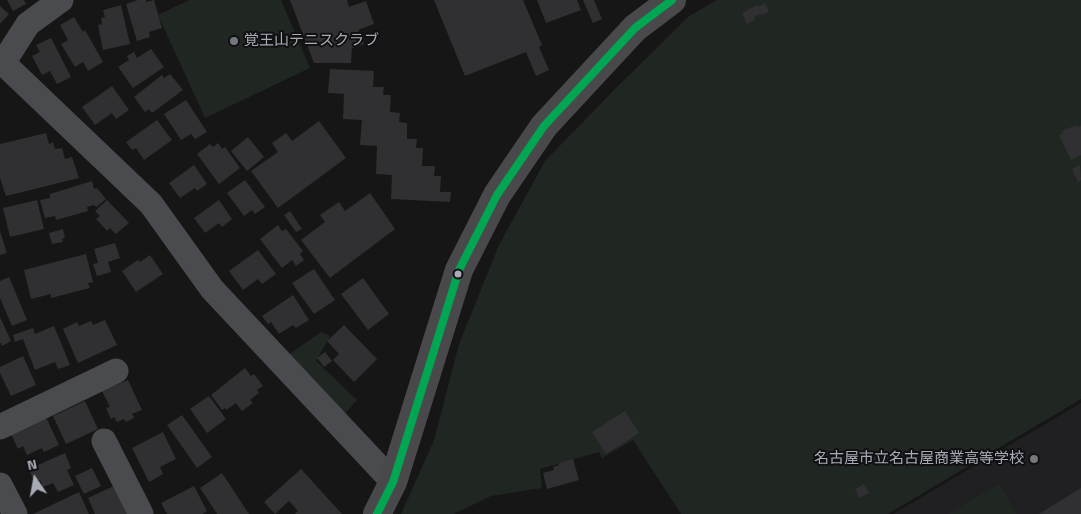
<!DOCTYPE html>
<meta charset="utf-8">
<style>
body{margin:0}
#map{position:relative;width:1081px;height:514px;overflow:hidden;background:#161616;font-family:"Titillium Web",sans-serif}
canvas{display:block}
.north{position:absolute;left:10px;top:454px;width:50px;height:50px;-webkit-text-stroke:4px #101012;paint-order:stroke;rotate:348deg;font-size:14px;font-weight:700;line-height:20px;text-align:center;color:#a8abb6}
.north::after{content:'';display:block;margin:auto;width:18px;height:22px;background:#a8abb6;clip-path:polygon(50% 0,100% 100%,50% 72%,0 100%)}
</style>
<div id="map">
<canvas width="1081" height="514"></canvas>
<div class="north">N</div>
</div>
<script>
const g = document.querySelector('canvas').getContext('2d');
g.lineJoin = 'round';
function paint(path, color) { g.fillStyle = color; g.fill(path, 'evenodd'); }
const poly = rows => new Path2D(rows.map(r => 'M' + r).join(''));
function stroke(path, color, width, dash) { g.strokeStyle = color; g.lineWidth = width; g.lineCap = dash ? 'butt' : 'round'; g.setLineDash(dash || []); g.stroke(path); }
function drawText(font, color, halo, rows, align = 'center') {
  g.font = font + ' "Titillium Web","Noto Sans JP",sans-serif'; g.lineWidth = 4; g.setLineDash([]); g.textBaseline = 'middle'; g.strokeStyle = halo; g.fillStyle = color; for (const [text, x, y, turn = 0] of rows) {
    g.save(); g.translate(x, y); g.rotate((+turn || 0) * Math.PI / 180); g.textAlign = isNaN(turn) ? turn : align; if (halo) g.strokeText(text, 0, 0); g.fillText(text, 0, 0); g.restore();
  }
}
const built = poly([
 [1081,403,1081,514,893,514]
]);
const green = poly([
 [189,0,281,0,310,68,205,118,158,15],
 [717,0,1081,0,1081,399,888,514,681,514,633,440,602,458,599,452,540,469,542,488,491,496,454,514,401,514,434,440,459,344,499,245,545,161,614,90,689,16],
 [321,332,330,336,316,361,357,400,343,416,288,355],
 [999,484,1017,514,948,514]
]);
const building = poly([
 [7,0,24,0,26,4,13,11],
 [138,0,146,0,146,2,154,0,162,28,149,32,150,37,137,41,126,4],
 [290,0,347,0,349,7,366,1,374,24,358,30,364,44,352,48,351,63,314,63],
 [434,0,523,0,542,45,539,47,549,70,536,76,526,52,465,76],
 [537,0,577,0,581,10,546,23],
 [583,0,594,0,602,19,593,23],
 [765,3,769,12,762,15,761,14,754,17,755,20,747,24,742,13,757,5,758,7],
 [121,5,130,44,103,50,98,25,102,24,101,18,105,17,103,10],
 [0,6,9,14,0,24],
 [74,17,83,32,85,30,103,62,88,71,83,62,75,67,61,44,68,40,60,25],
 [51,38,71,77,57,84,50,71,42,75,32,56,40,52,36,45],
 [151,49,164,67,133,88,118,67,129,60,127,56,134,52,137,58],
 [330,69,374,71,373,87,384,87,383,95,391,95,390,112,400,113,399,122,407,123,407,139,417,139,416,148,423,148,422,166,435,166,434,176,441,176,440,192,451,192,450,202,391,199,392,175,376,174,377,146,360,145,362,120,343,119,344,94,328,93],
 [170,74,183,90,152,113,149,109,145,112,134,97,162,75,164,78],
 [112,86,129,110,116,119,112,113,95,125,82,107],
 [186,100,207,132,195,139,191,134,181,140,164,114],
 [157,120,172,140,144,160,136,148,132,150,126,142],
 [319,121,346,158,278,208,251,171,278,152,272,143,286,133,292,141],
 [1076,125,1077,127,1081,126,1081,155,1071,160,1059,135,1063,134,1062,131],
 [46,133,49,144,53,142,55,149,62,148,65,159,72,157,79,178,6,196,0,178,0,144],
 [248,137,264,157,247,171,231,151],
 [218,143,222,149,225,147,240,168,219,184,197,154,210,144,213,147],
 [194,165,207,184,197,191,195,188,180,198,169,183],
 [1080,165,1081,180,1078,182,1072,169],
 [245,180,265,207,255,214,252,210,244,216,227,193],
 [92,181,94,189,97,188,106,199,96,207,94,205,87,207,88,211,56,220,55,216,45,218,40,200,50,198,50,194],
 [370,193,395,229,330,278,301,240,325,222,320,215,339,202,345,211],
 [37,200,44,229,10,237,3,208],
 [107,200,129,223,116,234,110,228,107,231,96,219,100,216,95,211],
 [219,200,232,219,222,227,219,223,205,233,194,218],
 [290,211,302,229,296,232,284,215],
 [278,225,282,231,286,229,303,251,300,254,304,260,296,266,292,260,282,268,260,239],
 [63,229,65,238,62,239,63,242,52,244,49,233],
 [0,231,7,253,0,255],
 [115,243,120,258,108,262,111,272,97,276,93,264,98,263,94,249],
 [258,250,276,274,262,284,258,279,243,290,229,271],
 [86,254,93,282,88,283,90,288,51,298,51,294,31,299,24,270],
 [150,255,163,274,136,292,122,271,138,260,140,262],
 [314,269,335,300,314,314,292,283],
 [9,277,27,320,12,326,0,298,0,281],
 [363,278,389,314,368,330,341,294],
 [293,295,309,320,296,328,293,325,279,334,271,322,268,324,262,316],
 [0,317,11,341,2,346,0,342],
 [105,320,117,345,78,363,63,329,77,322,79,326,91,321,93,325],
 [344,325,377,359,354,382,333,360,339,354,327,341],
 [54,326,70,365,58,369,55,362,35,370,23,339,15,342,13,335,33,328,35,334],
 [325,352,332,361,324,367,317,358],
 [23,356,36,385,11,396,0,373,0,367],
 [245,368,251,376,254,374,263,386,257,390,259,393,250,400,253,403,242,411,236,403,226,410,225,408,222,410,211,395],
 [128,380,142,410,132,414,134,418,126,422,124,419,117,422,114,417,111,419,106,408,110,407,102,391],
 [209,396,226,419,207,433,190,409],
 [85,401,98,429,66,444,53,416],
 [625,411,639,433,606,454,592,432],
 [182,415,212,457,197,468,167,425],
 [46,417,59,445,44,452,42,448,27,455,23,446,18,449,11,434],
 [163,432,176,459,160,467,163,474,149,482,132,448],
 [65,453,71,468,67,470,74,485,58,492,53,483,43,487,40,480,34,482,29,469],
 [573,459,579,480,547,489,543,473,554,470,553,467,559,465,559,463],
 [92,468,101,486,84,494,75,476],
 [301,469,342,514,295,514,298,511,289,501,275,514,264,502],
 [222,473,249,514,217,514,200,488],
 [864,484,869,493,859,498,855,489],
 [116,485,130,514,95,514,88,498],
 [194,486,207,511,202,514,167,514,161,503],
 [1081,488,1081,514,1039,514],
 [79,492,89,514,33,514]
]);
const street = poly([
 [0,60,151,204,212,289,393,482],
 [3,63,28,24,61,0],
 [0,427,116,371],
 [104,441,141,514],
 [0,485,15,514]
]);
const secondary = poly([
 [377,514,393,482,459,270,497,195,544,126,635,28,672,0]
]);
const bus1 = poly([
 [377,514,393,482,459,270,497,195,544,126,635,28,672,0]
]);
const markers = [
 [234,41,5,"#75777e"],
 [458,274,4.5,"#a8abb6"],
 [1034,459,5,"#75777e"]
];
const poiNames = [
 ["覚王山テニスクラブ",244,41],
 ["名古屋市立名古屋商業高等学校",1024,459,"right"]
];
paint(built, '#202022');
paint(green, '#202621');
paint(building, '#303032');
stroke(street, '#4a4b4e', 25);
stroke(secondary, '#49494c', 28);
stroke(bus1, '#00a651', 8);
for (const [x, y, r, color] of markers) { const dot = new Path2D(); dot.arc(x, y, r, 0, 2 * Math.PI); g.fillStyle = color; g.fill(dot); stroke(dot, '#101012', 2); }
drawText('15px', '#a8abb6', '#101012', poiNames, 'left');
</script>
